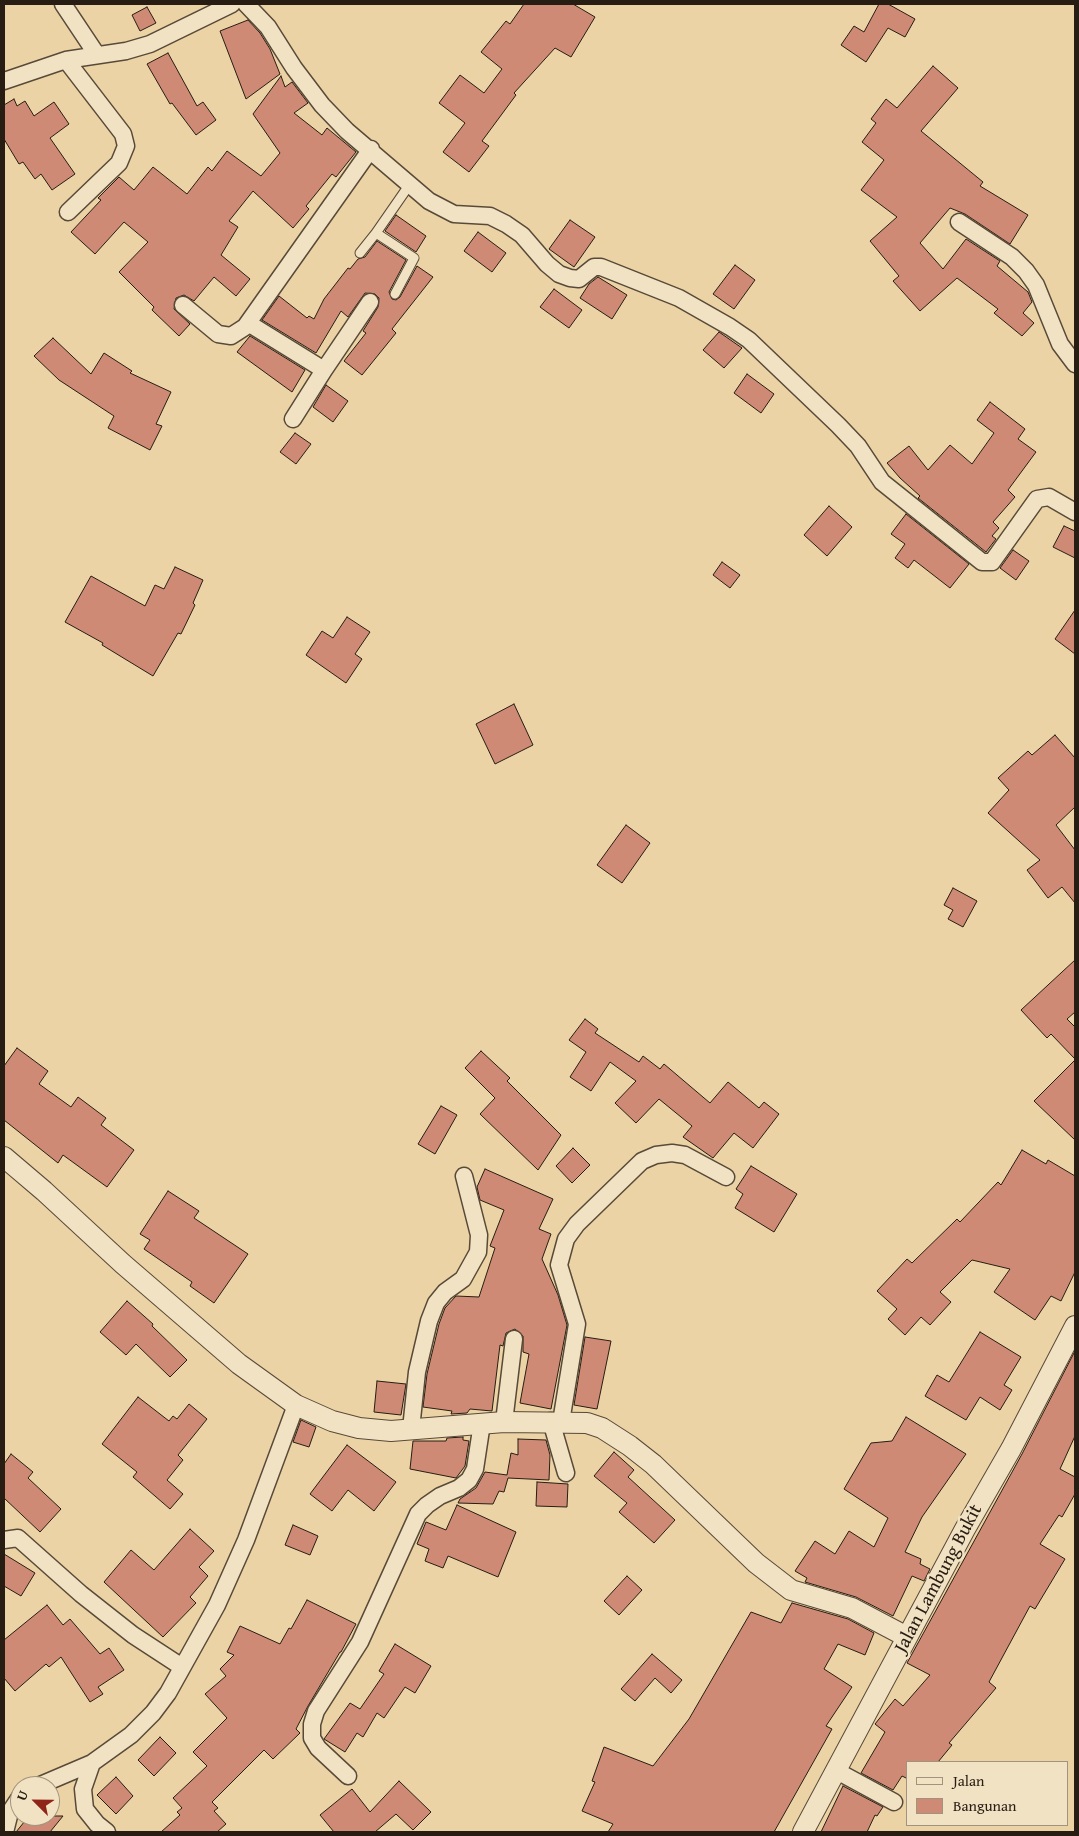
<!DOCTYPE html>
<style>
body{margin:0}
#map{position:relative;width:1079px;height:1836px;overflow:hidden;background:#ebd3a5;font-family:"Gentium Book Plus",serif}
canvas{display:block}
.frame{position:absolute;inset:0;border:5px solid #271d13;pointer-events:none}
.legend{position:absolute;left:906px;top:1761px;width:162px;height:65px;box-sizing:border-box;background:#f2e2c4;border:1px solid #a1937d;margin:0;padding:6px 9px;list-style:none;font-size:15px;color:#271d13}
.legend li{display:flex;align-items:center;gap:10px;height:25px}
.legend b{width:25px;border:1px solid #a1937d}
.north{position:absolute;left:10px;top:1776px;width:50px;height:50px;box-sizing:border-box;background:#f2e2c4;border:1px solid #a1937d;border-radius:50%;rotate:293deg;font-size:14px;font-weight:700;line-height:20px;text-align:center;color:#271d13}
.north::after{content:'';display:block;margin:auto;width:18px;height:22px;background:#8f2418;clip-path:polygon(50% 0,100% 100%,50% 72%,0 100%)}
</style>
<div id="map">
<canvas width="1079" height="1836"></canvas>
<div class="frame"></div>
<ul class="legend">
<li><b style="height:6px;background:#f2e2c4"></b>Jalan</li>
<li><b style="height:14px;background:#ce8a74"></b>Bangunan</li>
</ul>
<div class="north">U</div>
</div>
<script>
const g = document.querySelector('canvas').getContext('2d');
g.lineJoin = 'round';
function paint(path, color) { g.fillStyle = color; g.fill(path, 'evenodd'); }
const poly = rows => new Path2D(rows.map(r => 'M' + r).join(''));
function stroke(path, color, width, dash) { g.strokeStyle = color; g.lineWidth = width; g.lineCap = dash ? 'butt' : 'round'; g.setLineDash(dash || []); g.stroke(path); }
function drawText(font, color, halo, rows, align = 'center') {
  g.font = font + ' "Gentium Book Plus",serif'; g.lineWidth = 5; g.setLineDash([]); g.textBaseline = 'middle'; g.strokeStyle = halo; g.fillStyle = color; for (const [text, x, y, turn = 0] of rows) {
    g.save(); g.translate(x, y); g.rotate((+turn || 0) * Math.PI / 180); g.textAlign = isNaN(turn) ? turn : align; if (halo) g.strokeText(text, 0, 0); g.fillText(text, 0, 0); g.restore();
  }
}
const building = poly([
 [524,4,573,4,595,17,571,57,555,48,514,93,516,95,482,141,489,146,469,172,443,152,465,123,439,103,460,75,484,93,502,69,481,52,506,21,510,24,524,4],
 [879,4,888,4,915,19,905,37,888,28,866,62,841,45,854,26,864,32,879,4],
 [147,7,156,23,140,31,132,15,147,7],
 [248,20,260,33,270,49,280,74,246,99,220,31,248,20],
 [168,53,197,106,203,102,216,120,196,135,172,103,170,104,147,64,168,53],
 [933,66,958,88,921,131,983,182,980,186,1028,215,1010,244,965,214,950,208,920,243,943,269,966,239,1000,261,997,266,1028,292,1032,302,1023,313,1034,323,1022,336,994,313,998,309,957,278,920,311,893,281,899,276,870,241,897,217,861,190,884,160,862,142,876,123,871,119,886,99,897,108,933,66],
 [281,76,285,87,292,82,308,103,294,113,322,135,327,128,356,152,336,177,332,174,306,206,309,209,293,228,253,191,229,221,238,227,221,255,250,279,236,296,214,277,194,301,184,295,176,298,174,309,190,324,179,336,152,310,154,307,119,272,148,242,124,222,95,254,71,232,101,200,98,198,119,177,134,190,153,167,187,194,208,167,212,171,227,151,261,176,280,153,253,114,281,76],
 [14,99,17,106,25,101,34,116,54,102,69,124,50,138,75,174,52,190,41,174,35,179,23,162,19,164,4,139,4,105,14,99],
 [396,215,426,236,416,252,385,231,396,215],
 [570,220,595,237,574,267,549,249,570,220],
 [478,232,506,253,492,272,464,251,478,232],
 [377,241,406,260,389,292,392,299,396,300,400,297,417,266,433,277,392,329,396,333,362,375,344,361,366,333,363,331,378,307,379,298,375,294,365,293,348,317,341,311,316,353,262,320,279,296,307,318,309,316,314,319,324,299,348,268,350,269,358,259,365,257,377,241],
 [735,265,755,280,734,309,713,294,735,265],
 [598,277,627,295,612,319,580,298,589,284,598,277],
 [554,289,582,310,569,328,540,307,554,289],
 [719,332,742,348,724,368,703,350,719,332],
 [250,336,305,370,292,392,237,352,250,336],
 [53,338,91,374,104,353,132,371,130,373,171,392,156,424,162,426,150,450,108,428,114,416,59,380,34,356,53,338],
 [747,374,774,394,761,413,734,393,747,374],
 [326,385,348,401,333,422,313,407,326,385],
 [990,402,1025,429,1018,439,1036,452,1008,490,1015,497,993,522,999,528,992,536,996,539,986,552,918,498,920,496,900,478,887,463,909,446,928,470,950,445,972,464,994,433,977,420,990,402],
 [295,433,311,444,296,464,280,452,295,433],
 [829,506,852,527,827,556,804,535,829,506],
 [906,514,969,564,950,588,914,560,908,568,895,558,905,544,891,534,906,514],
 [1064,526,1075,531,1075,558,1053,547,1064,526],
 [1013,550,1029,561,1016,580,1000,568,1013,550],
 [722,562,740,575,730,588,713,575,722,562],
 [175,567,203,580,193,603,195,605,181,634,178,633,153,676,102,645,103,643,65,622,91,576,145,606,155,585,164,589,175,567],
 [1075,610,1075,654,1055,639,1075,610],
 [347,617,370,632,355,654,362,659,346,683,306,655,322,631,333,638,347,617],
 [514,704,533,745,495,764,476,724,514,704],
 [1055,735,1075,758,1075,807,1056,825,1075,850,1075,903,1062,887,1048,898,1027,870,1040,860,988,813,1009,790,998,778,1028,751,1032,755,1055,735],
 [626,825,650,843,622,883,597,865,626,825],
 [953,888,977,901,963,927,948,919,953,910,944,905,953,888],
 [1075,960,1075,1012,1067,1019,1075,1027,1075,1059,1051,1034,1047,1038,1021,1010,1075,960],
 [585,1019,598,1029,595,1033,639,1062,643,1056,660,1069,664,1064,710,1103,728,1082,759,1108,764,1102,779,1114,753,1148,734,1133,713,1158,683,1137,692,1126,659,1099,636,1123,615,1103,636,1081,610,1062,591,1091,570,1077,586,1052,569,1040,585,1019],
 [17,1048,48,1071,39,1084,71,1107,78,1097,106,1118,101,1125,134,1150,107,1187,63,1155,58,1163,4,1120,4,1066,17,1048],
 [481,1051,510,1078,507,1081,561,1135,538,1170,480,1114,495,1098,465,1068,481,1051],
 [1075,1060,1075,1140,1034,1101,1075,1060],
 [441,1106,457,1115,435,1154,418,1144,441,1106],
 [573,1148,590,1165,572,1183,556,1166,573,1148],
 [1022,1150,1046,1164,1048,1160,1075,1176,1075,1272,1061,1301,1051,1296,1035,1320,994,1292,1010,1269,972,1260,940,1292,951,1302,930,1325,921,1317,905,1335,888,1319,897,1309,877,1291,907,1259,912,1263,957,1219,960,1222,998,1182,1001,1185,1022,1150],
 [751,1166,797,1194,774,1232,735,1208,743,1194,736,1189,751,1166],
 [485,1169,553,1199,539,1229,551,1234,542,1259,558,1295,567,1325,551,1409,520,1403,529,1354,523,1352,523,1336,515,1329,506,1333,503,1346,500,1345,492,1411,470,1409,467,1413,451,1414,452,1411,423,1407,427,1374,439,1324,445,1308,456,1296,479,1297,495,1248,490,1246,504,1210,480,1200,477,1187,485,1169],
 [168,1191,199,1211,194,1218,248,1254,214,1303,190,1286,192,1282,144,1249,150,1240,140,1234,168,1191],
 [127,1301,153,1324,152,1326,187,1360,170,1377,136,1344,126,1355,100,1332,127,1301],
 [980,1332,1021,1357,1004,1385,1012,1390,1000,1410,980,1397,966,1420,925,1396,937,1375,949,1382,980,1332],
 [585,1337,611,1341,597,1409,574,1405,585,1337],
 [1075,1351,1075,1436,1060,1469,1075,1477,1075,1494,1062,1517,1059,1515,1040,1544,1065,1559,1035,1609,1030,1606,989,1682,996,1688,949,1743,952,1745,938,1762,908,1762,908,1779,902,1776,893,1790,861,1773,885,1732,875,1724,895,1699,903,1706,930,1675,907,1663,1022,1454,1075,1351],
 [377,1381,406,1384,401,1415,374,1412,377,1381],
 [138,1397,169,1421,173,1416,177,1419,189,1404,207,1419,178,1455,183,1460,167,1480,183,1494,170,1509,133,1477,137,1472,102,1444,138,1397],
 [906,1417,966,1454,922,1517,905,1552,921,1559,920,1564,930,1569,924,1581,912,1576,893,1616,856,1597,805,1582,807,1578,795,1571,815,1541,835,1554,849,1531,874,1547,888,1518,844,1489,871,1443,892,1441,906,1417],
 [301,1420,316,1427,309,1447,293,1442,301,1420],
 [463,1437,463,1440,469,1441,465,1466,456,1478,410,1469,413,1441,446,1441,447,1438,463,1437],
 [518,1439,546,1440,550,1455,549,1480,508,1478,504,1492,499,1491,493,1504,458,1503,460,1499,476,1488,485,1472,507,1475,511,1453,518,1455,518,1439],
 [347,1445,396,1482,374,1511,348,1490,332,1511,310,1494,347,1445],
 [614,1452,634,1470,628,1477,675,1520,654,1543,619,1512,627,1503,594,1476,614,1452],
 [11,1454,33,1472,28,1478,61,1509,40,1532,4,1498,4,1464,11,1454],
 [537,1482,568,1484,567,1507,536,1506,537,1482],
 [457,1505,516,1532,498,1577,448,1556,443,1568,425,1561,429,1549,417,1544,426,1522,446,1530,457,1505],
 [293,1525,318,1536,310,1555,285,1545,293,1525],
 [190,1529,214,1551,199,1567,208,1576,190,1597,196,1603,163,1637,104,1582,131,1550,154,1570,190,1529],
 [4,1554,35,1573,21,1596,4,1586,4,1554],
 [627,1576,642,1590,619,1615,604,1601,627,1576],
 [307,1600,356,1624,341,1652,340,1652,308,1706,296,1729,300,1733,273,1759,264,1750,212,1802,218,1808,214,1811,226,1824,217,1832,161,1832,180,1815,177,1812,182,1808,173,1798,207,1766,193,1752,227,1718,205,1694,226,1676,220,1669,234,1655,227,1652,240,1626,280,1644,289,1628,291,1629,307,1600],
 [792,1603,848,1619,874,1633,865,1655,838,1644,824,1669,852,1687,826,1726,832,1729,774,1832,608,1832,613,1824,582,1811,595,1782,592,1781,604,1747,653,1766,689,1719,751,1612,781,1623,792,1603],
 [47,1605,63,1625,70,1619,100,1654,109,1648,124,1670,98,1687,103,1694,90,1702,61,1657,49,1667,46,1664,15,1691,4,1678,4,1640,47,1605],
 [395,1644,431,1666,415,1693,405,1687,384,1718,377,1713,363,1737,357,1733,345,1752,324,1739,350,1703,360,1709,384,1674,379,1671,395,1644],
 [652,1654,682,1680,671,1693,655,1678,635,1701,621,1689,652,1654],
 [160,1737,176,1753,154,1776,138,1760,160,1737],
 [116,1777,133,1796,116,1814,97,1795,116,1777],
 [399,1781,431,1812,413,1830,396,1814,375,1832,334,1832,320,1815,352,1789,370,1812,399,1781],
 [843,1786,883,1807,877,1816,875,1815,867,1832,821,1832,843,1786],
 [29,1816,63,1816,50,1832,16,1832,29,1816]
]);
const service = poly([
 [376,233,410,184],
 [360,253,376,233,414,258,395,294]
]);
const minor = poly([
 [63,4,97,55],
 [246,4,268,27,294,68,322,105,347,131,429,201,454,214,490,216,506,224,522,235,547,264,559,274,570,278,579,279,594,267,601,267,679,298,730,327,749,340,838,425,858,446,882,482,982,562,992,562,1037,499,1049,497,1075,512],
 [66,60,123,134,126,146,119,163,68,212],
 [4,81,66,60,126,51,150,44,232,4],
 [959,222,1012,257,1026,271,1036,285,1060,344,1075,364],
 [183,305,218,334,231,336,245,327,371,149],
 [248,323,324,370,293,419],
 [324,370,370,302],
 [551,1421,566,1473],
 [504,1422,514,1339],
 [561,1422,577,1324,559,1265,566,1239,577,1224,642,1161,656,1155,672,1153,685,1155,726,1177],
 [411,1429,417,1372,429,1321,436,1303,445,1292,463,1279,478,1252,479,1235,464,1176],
 [4,1540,18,1538,81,1594,133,1635,182,1667],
 [92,1763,83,1789,85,1809,97,1824,107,1832],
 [835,1770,894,1802],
 [348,1776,318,1748,312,1738,312,1724,316,1711,360,1642,418,1514,427,1505,440,1496,459,1488,469,1480,475,1469,482,1423],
 [38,1786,92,1763,131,1735,153,1713,168,1693,217,1605,246,1540,296,1405],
 [5,1832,10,1812,20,1797]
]);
const tertiary = poly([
 [4,1157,44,1191,123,1264,239,1364,296,1405,332,1421,359,1428,391,1431,504,1422,587,1423,602,1428,630,1446,653,1464,756,1563,791,1590,852,1608,907,1637],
 [803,1832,965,1529,1011,1449,1075,1326]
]);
const streetNames = [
 ["Jalan Lambung Bukit",939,1579,-62]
];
paint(building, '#ce8a74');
stroke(building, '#271d13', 1);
stroke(service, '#584a38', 11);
stroke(minor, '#584a38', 19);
stroke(tertiary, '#584a38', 22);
stroke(service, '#f2e2c4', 9);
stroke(minor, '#f2e2c4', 16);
stroke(tertiary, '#f2e2c4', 20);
drawText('19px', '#271d13', '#f2e2c4', streetNames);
</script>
